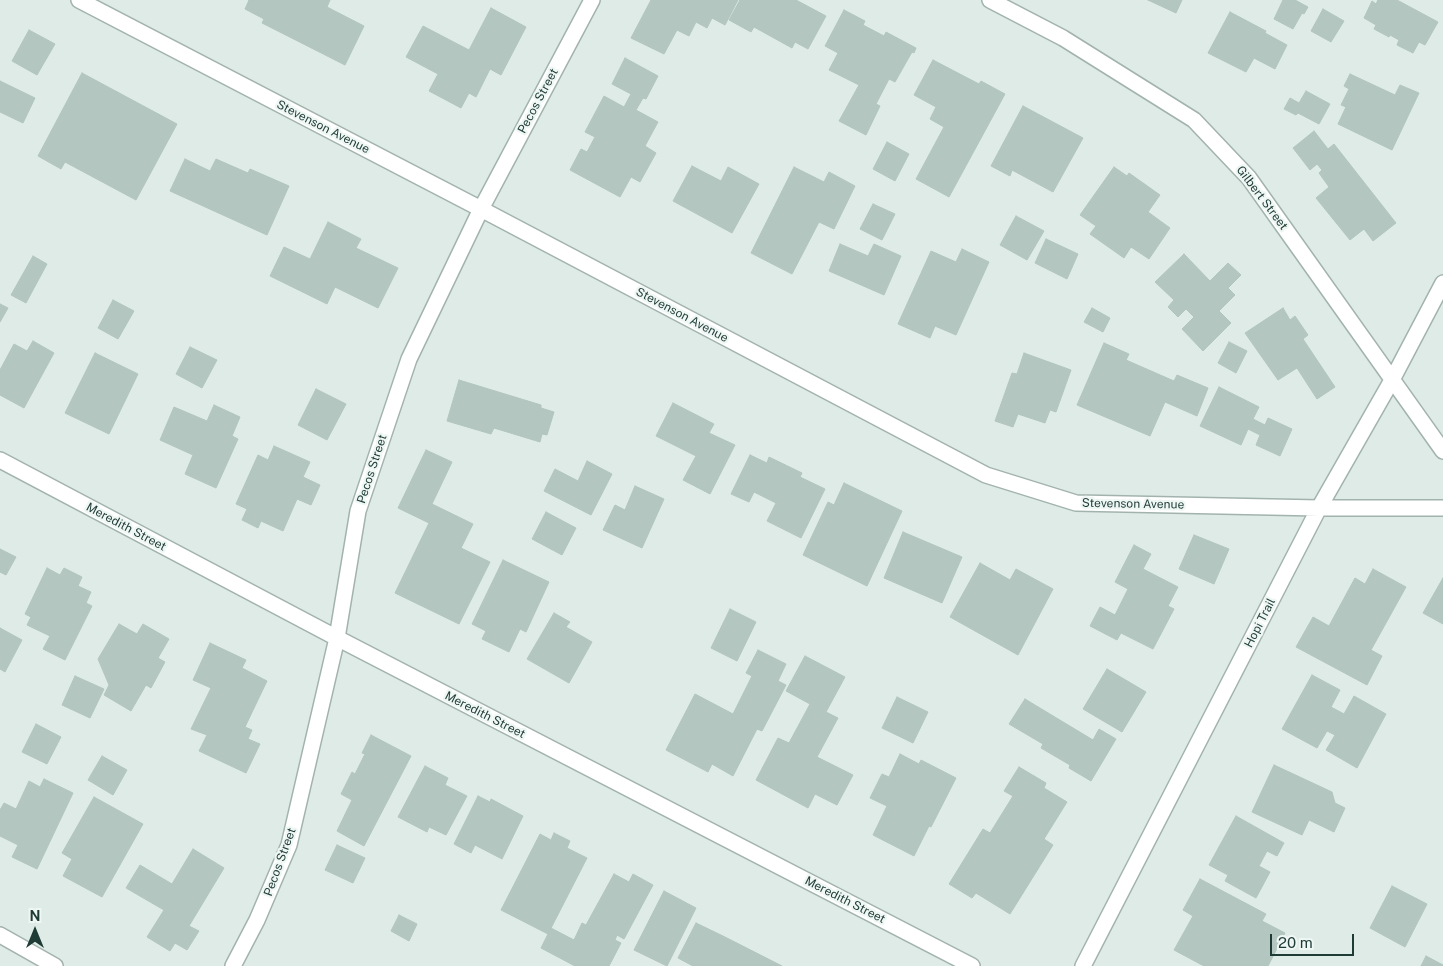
<!DOCTYPE html>
<style>
body{margin:0}
#map{position:relative;width:1443px;height:966px;overflow:hidden;background:#dfebe6;font-family:"Public Sans",sans-serif}
canvas{display:block}
.north{position:absolute;left:10px;top:906px;width:50px;height:50px;-webkit-text-stroke:4px #eff7f4;paint-order:stroke;rotate:0deg;font-size:14px;font-weight:700;line-height:20px;text-align:center;color:#1f3b36}
.north::after{content:'';display:block;margin:auto;width:18px;height:22px;background:#1f3b36;clip-path:polygon(50% 0,100% 100%,50% 72%,0 100%)}
.scale{position:absolute;left:1270px;top:934px;width:84px;height:22px;box-sizing:border-box;border:2px solid #1f3b36;border-top:0;padding-left:6px;font-size:15px;line-height:18px;white-space:nowrap;color:#1f3b36;-webkit-text-stroke:4px #eff7f4;paint-order:stroke}
</style>
<div id="map">
<canvas width="1443" height="966"></canvas>
<div class="north">N</div>
<div class="scale">20 m</div>
</div>
<script>
const g = document.querySelector('canvas').getContext('2d');
g.lineJoin = 'round';
function paint(path, color) { g.fillStyle = color; g.fill(path, 'evenodd'); }
const poly = rows => new Path2D(rows.map(r => 'M' + r).join(''));
function stroke(path, color, width, dash) { g.strokeStyle = color; g.lineWidth = width; g.lineCap = dash ? 'butt' : 'round'; g.setLineDash(dash || []); g.stroke(path); }
function drawText(font, color, halo, rows, align = 'center') {
  g.font = font + ' "Public Sans",sans-serif'; g.lineWidth = 4.5; g.setLineDash([]); g.textBaseline = 'middle'; g.strokeStyle = halo; g.fillStyle = color; for (const [text, x, y, turn = 0] of rows) {
    g.save(); g.translate(x, y); g.rotate((+turn || 0) * Math.PI / 180); g.textAlign = isNaN(turn) ? turn : align; if (halo) g.strokeText(text, 0, 0); g.fillText(text, 0, 0); g.restore();
  }
}
const building = poly([
 [249,0,330,0,327,7,364,26,345,65,262,23,264,19,245,9,249,0],
 [651,0,738,0,725,25,712,18,707,28,696,22,689,36,677,30,664,54,631,38,651,0],
 [740,0,796,0,826,16,808,49,795,42,792,48,754,27,751,32,729,20,740,0],
 [1148,0,1182,0,1176,13,1148,0],
 [1283,0,1295,0,1308,7,1304,14,1302,13,1293,29,1274,19,1283,0],
 [1378,0,1397,0,1438,22,1425,45,1419,42,1413,53,1397,45,1399,40,1390,35,1389,37,1374,29,1376,25,1364,18,1372,1,1376,4,1378,0],
 [491,8,526,27,501,75,490,69,476,97,469,93,461,108,429,91,438,74,406,57,423,26,469,50,491,8],
 [1323,9,1344,21,1331,42,1311,31,1323,9],
 [844,10,865,21,863,25,884,36,886,32,916,48,914,53,912,52,895,82,889,79,876,104,880,106,866,135,839,121,859,85,829,70,838,53,825,46,844,10],
 [1230,12,1266,31,1265,33,1287,45,1275,69,1254,58,1246,72,1208,53,1230,12],
 [29,30,55,44,37,75,12,61,29,30],
 [625,58,658,76,646,99,643,98,636,110,658,122,645,146,656,153,640,182,631,177,620,197,570,170,581,149,587,152,595,137,585,132,604,96,624,107,631,94,612,84,625,58],
 [933,60,979,84,981,81,1005,94,949,197,916,179,944,127,930,119,936,107,914,95,933,60],
 [82,73,177,124,136,200,65,162,61,169,38,156,82,73],
 [1350,74,1395,95,1400,85,1419,93,1392,150,1338,124,1346,107,1341,105,1349,89,1344,86,1350,74],
 [0,81,35,98,23,123,0,112,0,81],
 [1306,91,1330,104,1319,124,1298,113,1296,115,1284,109,1290,98,1299,103,1306,91],
 [1023,106,1083,138,1053,192,1012,170,1010,176,991,166,1023,106],
 [1314,131,1328,149,1334,144,1396,223,1373,241,1364,229,1350,240,1316,198,1329,187,1319,173,1322,170,1317,164,1310,170,1293,148,1314,131],
 [887,142,909,154,895,181,873,169,887,142],
 [185,159,210,171,216,159,248,173,250,169,289,186,267,235,170,191,185,159],
 [692,166,721,181,728,167,759,184,732,233,673,201,692,166],
 [794,167,824,182,829,172,855,186,834,229,819,222,792,274,751,253,794,167],
 [1114,167,1127,176,1129,173,1160,195,1148,212,1170,228,1149,259,1131,247,1124,258,1090,234,1096,226,1080,215,1114,167],
 [873,204,895,214,882,240,860,229,873,204],
 [1016,216,1044,231,1027,260,1000,245,1016,216],
 [328,222,361,239,356,248,398,268,378,308,335,287,327,304,270,276,284,247,310,259,328,222],
 [1046,239,1078,254,1067,279,1035,263,1046,239],
 [840,244,868,256,874,244,901,256,884,295,829,271,840,244],
 [962,249,989,262,956,335,935,326,930,338,898,324,931,251,956,262,962,249],
 [1184,254,1210,281,1228,263,1241,275,1228,288,1235,295,1219,311,1231,323,1203,351,1182,329,1194,317,1186,309,1178,317,1168,307,1174,300,1155,282,1184,254],
 [33,256,47,264,26,303,11,295,33,256],
 [113,300,134,311,118,339,98,328,113,300],
 [0,304,8,308,0,322,0,304],
 [1092,308,1110,318,1103,332,1084,322,1092,308],
 [1283,308,1290,320,1295,316,1308,335,1303,339,1335,387,1317,399,1297,368,1278,380,1245,333,1283,308],
 [33,341,54,353,24,408,0,395,0,370,14,344,27,351,33,341],
 [1229,342,1247,351,1236,373,1218,363,1229,342],
 [1104,343,1129,354,1126,360,1174,381,1177,375,1208,388,1197,416,1165,402,1150,436,1077,405,1104,343],
 [190,347,217,360,202,388,176,374,190,347],
 [95,353,138,374,109,434,65,413,95,353],
 [1024,353,1071,370,1056,412,1050,410,1045,423,1018,414,1013,427,995,421,1012,373,1017,374,1024,353],
 [459,380,541,405,541,408,554,412,547,435,542,434,540,442,494,428,491,434,447,421,459,380],
 [1219,387,1259,407,1253,419,1265,425,1268,418,1292,429,1280,456,1256,445,1260,435,1248,429,1241,445,1200,426,1219,387],
 [316,389,346,404,327,440,298,425,316,389],
 [673,403,714,424,709,433,735,445,710,494,683,480,696,456,656,436,673,403],
 [214,405,240,417,232,436,238,439,216,488,185,474,193,455,160,440,174,407,207,421,214,405],
 [274,446,310,462,303,477,320,485,311,505,297,499,283,531,261,521,258,528,242,520,247,509,236,504,258,455,268,460,274,446],
 [426,450,452,462,432,504,473,524,461,548,490,562,459,624,395,593,429,523,398,508,426,450],
 [750,455,767,463,769,457,802,473,800,477,825,489,801,538,767,521,776,503,754,492,749,502,731,494,750,455],
 [587,461,612,474,591,515,544,491,555,469,578,481,587,461],
 [844,483,902,511,867,586,803,555,828,502,834,505,844,483],
 [635,486,664,499,642,548,603,530,615,505,625,510,635,486],
 [546,512,576,528,562,555,532,539,546,512],
 [903,532,962,557,942,603,884,578,903,532],
 [1194,535,1229,549,1214,584,1179,569,1194,535],
 [1134,545,1151,554,1143,569,1178,587,1168,606,1174,609,1153,649,1121,633,1117,640,1090,626,1100,607,1115,615,1128,589,1115,582,1134,545],
 [0,549,16,557,6,575,0,572,0,549],
 [503,560,549,582,526,632,520,629,509,652,482,639,486,631,472,624,503,560],
 [980,563,1010,580,1016,569,1053,589,1018,655,950,617,980,563],
 [47,568,60,575,64,568,82,577,78,586,91,592,86,603,92,606,65,660,43,649,50,636,27,625,31,617,25,614,47,568],
 [1373,569,1406,587,1371,650,1382,656,1367,685,1296,647,1313,617,1329,626,1355,578,1365,584,1373,569],
 [1443,578,1443,624,1423,613,1443,578],
 [730,609,756,622,737,661,711,648,730,609],
 [554,613,570,622,566,627,592,642,569,683,527,659,554,613],
 [119,624,137,634,143,624,169,639,158,658,165,662,151,688,146,685,131,711,104,695,109,685,98,659,119,624],
 [0,628,22,640,5,672,0,669,0,628],
 [210,643,246,660,242,668,267,681,245,727,252,730,248,739,260,744,246,773,199,751,207,735,191,729,211,688,193,680,210,643],
 [758,650,786,664,778,681,786,685,762,731,757,729,733,776,712,764,708,772,666,750,695,694,733,714,752,676,746,673,758,650],
 [805,656,845,677,826,712,838,718,817,757,853,775,837,805,815,794,808,808,756,780,778,738,789,743,810,704,786,691,805,656],
 [1107,669,1146,692,1122,732,1083,709,1107,669],
 [1312,675,1340,690,1331,707,1344,714,1354,696,1386,714,1357,768,1326,750,1335,735,1327,731,1317,748,1282,729,1312,675],
 [75,676,104,689,90,718,62,705,75,676],
 [897,697,928,712,913,743,882,728,897,697],
 [1025,699,1093,740,1099,729,1116,739,1091,781,1069,768,1070,765,1041,748,1043,744,1009,724,1025,699],
 [36,724,61,737,47,764,22,752,36,724],
 [371,735,411,756,364,846,337,831,352,800,341,794,352,772,355,774,365,754,362,753,371,735],
 [900,754,919,764,921,760,956,778,931,827,929,826,914,856,873,835,887,806,870,798,882,774,889,777,900,754],
 [102,756,127,770,113,795,88,780,102,756],
 [1274,765,1332,792,1335,803,1345,808,1334,832,1309,820,1302,835,1252,812,1274,765],
 [425,766,448,778,445,785,467,796,446,835,429,827,427,832,398,817,425,766],
 [1019,767,1046,783,1044,788,1067,802,1044,839,1053,845,1010,914,976,893,972,898,949,884,983,829,990,833,1013,796,1004,791,1019,767],
 [44,779,73,793,37,869,12,857,18,845,0,836,0,810,4,803,16,809,29,781,40,787,44,779],
 [478,796,490,802,491,799,523,816,502,859,475,845,471,853,454,844,478,796],
 [94,797,143,824,102,897,63,876,72,859,62,853,94,797],
 [1236,816,1284,843,1277,856,1267,851,1259,866,1270,872,1256,898,1225,881,1228,875,1209,865,1236,816],
 [554,833,570,841,567,848,587,858,548,934,501,910,540,834,551,840,554,833],
 [337,845,365,858,353,883,325,870,337,845],
 [193,849,224,868,189,926,199,931,187,950,175,943,170,951,147,937,164,910,126,888,140,865,172,884,193,849],
 [614,874,629,882,633,874,653,885,624,939,617,935,615,940,621,943,609,966,575,966,541,948,551,928,574,940,582,923,586,925,614,874],
 [1200,879,1266,914,1262,921,1285,933,1268,966,1204,966,1174,950,1193,916,1183,910,1200,879],
 [1392,886,1427,904,1405,947,1370,928,1392,886],
 [664,891,696,908,667,966,634,950,664,891],
 [399,915,417,924,409,941,391,931,399,915],
 [696,923,723,936,782,966,693,966,678,958,696,923],
 [1426,956,1443,965,1443,966,1421,966,1426,956]
]);
const minor = poly([
 [79,0,481,209,986,475,1076,503,1319,508,1443,508],
 [990,0,1063,38,1194,120,1249,178,1443,451],
 [0,460,337,638,972,966],
 [0,935,55,966],
 [233,966,257,920,289,845,337,638,358,511,409,359,481,209,592,0],
 [1083,966,1319,508,1392,380,1443,283]
]);
const streetNames = [
 ["Pecos Street",538,101,-62],
 ["Stevenson Avenue",323,127,27],
 ["Gilbert Street",1262,198,53],
 ["Stevenson Avenue",682,315,28],
 ["Pecos Street",372,469,-72],
 ["Stevenson Avenue",1133,504,1],
 ["Meredith Street",126,527,28],
 ["Hopi Trail",1260,623,-63],
 ["Meredith Street",485,715,27],
 ["Pecos Street",280,862,-70],
 ["Meredith Street",845,900,27]
];
paint(building, '#b4c6c0');
stroke(building, '#b1c5be', 1);
stroke(minor, '#a2b3ae', 18);
stroke(minor, '#fff', 15);
drawText('12px', '#1f3b36', '#eff7f4', streetNames);
</script>
